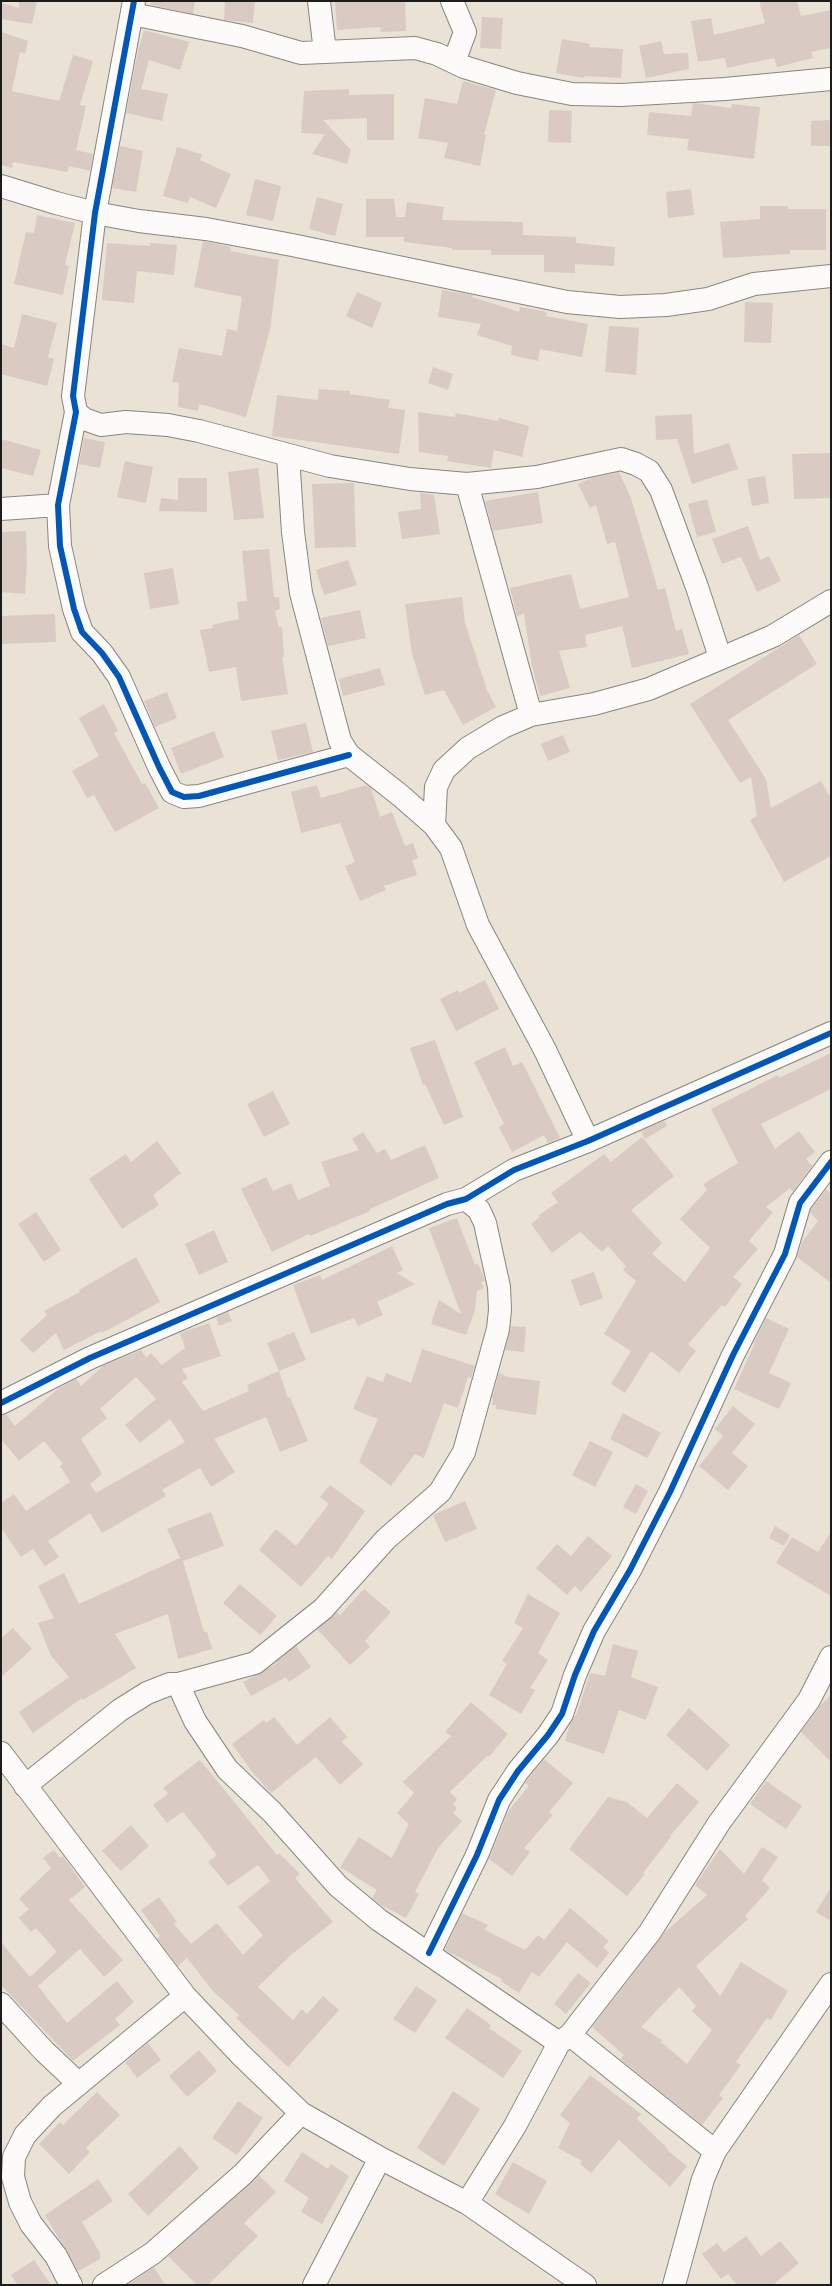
<!DOCTYPE html>
<style>
body{margin:0}
#map{position:relative;width:832px;height:2286px;overflow:hidden;background:#e9e2d5;font-family:Alegreya,serif}
canvas{display:block}
.frame{position:absolute;inset:0;border:2px solid #1c1c1c;pointer-events:none}
</style>
<div id="map">
<canvas width="832" height="2286"></canvas>
<div class="frame"></div>
</div>
<script>
const g = document.querySelector('canvas').getContext('2d');
g.lineJoin = 'round';
function paint(path, color) { g.fillStyle = color; g.fill(path, 'evenodd'); }
const poly = rows => new Path2D(rows.map(r => 'M' + r).join(''));
function stroke(path, color, width, dash) { g.strokeStyle = color; g.lineWidth = width; g.lineCap = dash ? 'butt' : 'round'; g.setLineDash(dash || []); g.stroke(path); }
const building = poly([
 [19,1,37,1,32,24,1,19,1,3,19,8],
 [151,1,195,1,193,14,151,5],
 [225,1,255,1,253,23,224,20],
 [335,1,405,1,406,31,381,32,380,27,337,30],
 [759,1,797,1,801,16,831,10,831,48,811,52,813,58,777,67,774,58,727,68,725,58,698,62,691,21,711,18,714,35,765,23],
 [482,17,503,18,501,49,480,48],
 [144,30,189,42,180,70,149,60,141,89,168,94,162,121,126,113,138,51],
 [1,32,28,41,25,54,20,52,12,91,59,101,73,55,93,61,80,105,86,106,76,150,93,154,90,171,69,166,67,172,13,162,12,168,1,165],
 [562,39,590,44,589,47,623,49,621,78,584,76,584,78,556,73],
 [661,41,664,54,688,53,689,69,646,78,639,46],
 [463,81,496,90,484,135,486,135,480,166,444,158,448,143,418,138,425,98,457,104],
 [349,89,349,95,394,94,394,140,367,140,367,118,323,120,351,150,347,164,312,154,325,134,301,133,304,91],
 [693,103,731,108,732,104,760,107,754,159,687,150,689,139,647,135,649,112,691,116],
 [549,110,572,111,571,143,548,142],
 [831,120,831,146,811,146,811,121],
 [120,146,143,151,136,192,112,188],
 [177,147,202,154,200,160,231,174,216,208,190,197,188,203,163,196],
 [255,179,281,186,273,221,246,215],
 [691,189,694,215,668,218,666,192],
 [317,197,343,204,335,236,309,229],
 [366,199,394,199,396,217,405,217,407,202,444,207,442,220,523,222,523,235,576,237,576,243,615,247,614,266,575,264,575,273,544,272,544,255,491,255,491,250,452,250,452,248,404,242,404,237,366,237],
 [760,206,788,206,788,209,826,209,826,250,790,250,790,254,723,258,720,222,760,219],
 [37,215,75,223,65,265,69,266,63,295,14,284,26,232,34,233],
 [203,241,231,247,230,251,279,260,270,330,246,417,199,404,198,411,178,407,179,383,172,382,179,348,222,356,227,329,237,331,242,297,194,287],
 [107,243,150,246,150,243,177,245,174,275,137,271,134,303,102,300],
 [442,290,473,295,472,297,519,312,520,307,547,312,546,316,588,324,582,357,540,349,538,361,511,355,512,346,477,335,481,324,438,317],
 [357,292,382,303,372,328,346,316],
 [745,302,773,303,771,343,744,342],
 [22,314,57,323,48,357,54,359,47,386,1,374,1,344,14,348],
 [609,326,639,328,636,375,605,372],
 [433,367,453,374,448,390,428,383],
 [319,389,350,391,350,394,390,400,388,408,405,410,399,454,272,436,277,395,318,400],
 [418,412,455,417,456,413,498,421,499,418,529,426,522,457,494,450,491,468,447,461,448,456,419,452],
 [692,414,694,454,729,443,738,469,692,484,677,439,656,440,655,416],
 [84,438,105,442,100,468,79,464],
 [1,439,41,450,33,476,1,468],
 [831,453,831,498,794,499,792,454],
 [125,461,153,467,146,503,117,497],
 [258,468,264,518,234,520,228,472],
 [619,472,631,498,658,590,665,588,676,631,682,629,689,654,632,668,622,626,585,635,587,647,559,651,570,688,540,696,532,666,524,614,517,616,510,588,571,574,580,609,629,597,615,542,607,544,596,505,590,508,578,484,592,478],
 [765,476,769,503,752,506,747,479],
 [178,478,207,478,207,512,159,511,161,498,178,500],
 [354,483,356,547,315,548,312,484],
 [538,492,543,523,493,531,485,501],
 [420,493,434,495,440,534,402,539,398,512,421,509],
 [707,499,716,532,697,537,688,504],
 [748,526,760,560,769,556,781,581,757,592,741,557,722,564,712,539],
 [26,531,27,562,25,594,1,592,1,532],
 [269,549,274,598,279,597,280,609,275,611,279,627,282,627,284,657,282,657,288,694,241,701,236,667,209,672,200,630,213,628,212,625,239,619,237,602,247,601,242,551],
 [348,560,357,585,324,595,316,570],
 [173,568,179,604,150,609,144,573],
 [462,597,465,623,487,690,496,707,463,725,444,690,425,695,412,654,405,604],
 [360,610,366,638,328,646,321,618],
 [55,614,56,642,1,644,1,616],
 [799,635,817,664,728,720,766,779,771,808,821,781,831,799,831,856,784,882,750,820,757,816,751,777,740,783,690,704],
 [380,668,385,685,343,696,339,679],
 [167,692,177,718,155,727,144,701],
 [104,704,118,731,114,733,142,784,145,783,159,808,115,832,94,795,87,798,72,771,99,756,79,718],
 [306,723,313,752,278,760,271,731],
 [214,731,224,757,181,774,171,748],
 [563,735,570,752,548,761,541,744],
 [317,785,321,798,366,785,371,788,380,817,392,812,405,846,413,843,418,858,412,860,417,875,384,886,386,890,360,901,345,866,355,862,340,823,301,833,291,792],
 [485,980,499,1009,456,1031,440,999,458,990,459,993],
 [435,1040,463,1117,444,1125,425,1084,423,1085,410,1048],
 [505,1047,513,1066,522,1062,560,1138,548,1143,544,1135,512,1152,499,1127,504,1124,474,1062],
 [831,1053,831,1089,761,1124,775,1149,799,1131,815,1152,806,1159,812,1166,793,1192,790,1188,766,1207,773,1212,749,1241,758,1249,733,1277,742,1284,725,1307,722,1305,688,1344,696,1351,679,1373,651,1351,625,1393,611,1384,631,1351,604,1334,636,1281,623,1270,626,1266,608,1246,602,1252,580,1232,552,1253,531,1224,540,1217,539,1215,558,1202,551,1193,604,1154,611,1162,642,1137,674,1176,631,1210,662,1243,652,1254,685,1282,710,1248,680,1219,707,1190,703,1184,738,1163,711,1109,778,1075,779,1078],
 [273,1091,290,1124,264,1137,247,1104],
 [664,1121,667,1126,645,1139,641,1131],
 [363,1132,377,1153,385,1149,391,1160,425,1145,439,1178,370,1209,370,1211,310,1236,309,1234,272,1252,241,1189,266,1177,273,1191,291,1183,298,1200,330,1186,321,1162,359,1150,352,1139],
 [157,1141,181,1173,153,1195,159,1205,122,1229,89,1179,126,1154,131,1162],
 [826,1189,831,1195,831,1283,797,1257,802,1242,818,1221,810,1212,811,1209],
 [36,1212,61,1250,44,1262,18,1224],
 [457,1218,475,1265,478,1263,485,1281,481,1282,484,1288,477,1291,475,1310,466,1335,431,1324,439,1300,461,1314,429,1228],
 [214,1230,228,1262,199,1275,185,1244],
 [392,1246,403,1270,397,1273,415,1284,377,1302,383,1315,358,1326,354,1318,311,1334,293,1285,320,1275,322,1280],
 [136,1257,160,1302,102,1333,101,1331,64,1350,56,1333,33,1353,20,1340,47,1315,44,1311,80,1292,79,1290],
 [594,1272,603,1298,580,1306,571,1280],
 [228,1312,232,1321,219,1326,216,1317],
 [766,1318,789,1329,769,1373,791,1383,779,1409,734,1389,754,1345,753,1344],
 [209,1323,221,1356,182,1369,188,1378,182,1382,203,1411,249,1391,247,1385,279,1371,288,1398,290,1397,308,1441,280,1452,266,1417,214,1439,235,1472,211,1487,200,1468,162,1490,166,1496,102,1533,90,1513,48,1541,59,1557,45,1566,33,1549,21,1557,1,1528,1,1503,14,1494,26,1511,70,1482,60,1466,63,1464,44,1441,19,1461,1,1439,1,1415,6,1414,15,1426,59,1388,76,1379,81,1386,104,1365,141,1350,146,1358,151,1353,162,1365,185,1348,180,1333],
 [136,1377,156,1399,125,1425,140,1443,170,1419,185,1442,96,1493,90,1484,102,1474,81,1439,107,1418,100,1409],
 [511,1326,526,1327,524,1352,505,1350],
 [294,1332,306,1360,279,1371,267,1343],
 [422,1349,475,1366,471,1378,468,1377,458,1408,444,1403,424,1458,415,1454,391,1486,359,1462,378,1419,353,1409,367,1376,383,1382,386,1373,411,1383],
 [499,1373,508,1377,540,1381,536,1415,496,1409,496,1405,492,1405,493,1399,492,1398],
 [733,1406,755,1424,732,1453,748,1466,728,1490,699,1466,723,1436,715,1429],
 [623,1413,661,1433,647,1458,610,1439],
 [590,1441,613,1452,595,1487,572,1475],
 [636,1484,648,1491,636,1514,623,1507],
 [330,1485,365,1511,332,1559,328,1556,301,1587,259,1550,276,1529,296,1546,329,1504,320,1497],
 [465,1501,477,1529,445,1542,433,1515],
 [211,1512,224,1546,183,1561,204,1632,207,1632,212,1649,178,1659,168,1614,115,1634,136,1668,83,1700,82,1698,33,1733,19,1712,69,1677,51,1656,38,1623,54,1618,38,1586,64,1573,79,1604,180,1558,167,1529],
 [775,1526,790,1535,784,1546,769,1538],
 [831,1532,831,1596,776,1563,792,1537,818,1552],
 [588,1536,612,1556,581,1592,575,1586,567,1595,536,1568,557,1544,571,1556],
 [240,1584,277,1616,260,1635,223,1603],
 [364,1589,391,1612,365,1641,370,1647,350,1665,317,1629,337,1612,340,1615],
 [528,1594,560,1613,538,1653,548,1660,530,1688,535,1690,521,1714,489,1695,507,1664,502,1661,523,1628,514,1623],
 [13,1628,32,1649,1,1677,1,1638],
 [613,1644,638,1651,631,1677,658,1687,646,1720,619,1710,604,1754,565,1741,570,1724,577,1713,590,1673,605,1676],
 [296,1646,311,1667,289,1682,286,1677,251,1696,243,1682,276,1664,275,1663],
 [831,1695,831,1762,801,1732,820,1706],
 [471,1702,508,1734,489,1757,487,1756,450,1792,457,1799,453,1804,457,1808,453,1813,462,1821,438,1848,415,1892,419,1894,406,1918,381,1905,372,1898,377,1890,340,1867,359,1837,392,1858,409,1824,397,1813,414,1793,403,1782,451,1736,445,1732],
 [689,1708,730,1745,707,1771,666,1735],
 [274,1717,297,1745,330,1717,347,1737,342,1742,363,1764,340,1785,316,1757,271,1793,253,1773,232,1744,264,1720,266,1723],
 [544,1759,573,1783,549,1812,553,1815,524,1848,530,1852,512,1876,489,1859,509,1810,529,1786,525,1783],
 [200,1760,277,1855,279,1853,300,1874,295,1878,333,1922,292,1954,258,1987,293,2020,302,2009,307,2014,323,1996,339,2010,288,2067,236,2018,239,2015,213,1991,187,1958,178,1966,157,1939,160,1936,141,1910,159,1897,177,1922,174,1924,191,1944,217,1923,243,1955,263,1935,238,1907,270,1881,258,1865,228,1886,208,1862,217,1855,184,1813,182,1812,167,1823,153,1805,168,1794,163,1788],
 [766,1781,802,1806,786,1829,750,1804],
 [677,1783,699,1802,670,1836,671,1837,643,1873,645,1874,627,1896,569,1849,608,1797,627,1802,647,1818],
 [131,1825,149,1846,121,1871,102,1851],
 [762,1847,778,1857,762,1880,770,1888,745,1916,748,1919,696,1966,720,1996,741,1962,788,1991,771,2020,767,2018,736,2062,741,2065,719,2095,723,2098,702,2125,620,2059,624,2055,592,2027,664,1933,707,1895,695,1885,720,1849,744,1874],
 [679,1987,696,2006,692,2011,712,2030,687,2064,661,2042,662,2040,641,2027],
 [54,1850,60,1858,63,1856,85,1887,69,1900,123,1960,104,1977,80,1949,38,1986,67,2023,117,1981,134,2002,115,2019,120,2025,73,2061,1,1985,1,1942,30,1977,57,1952,36,1928,31,1932,19,1918,29,1909,19,1899,51,1868,43,1858],
 [831,1887,831,1921,816,1912],
 [570,1908,609,1941,603,1947,609,1953,597,1968,567,1942,539,1977,532,1972,519,1993,501,1981,502,1979,445,1950,462,1913,488,1925,485,1930,525,1950,538,1935,544,1940],
 [578,1973,591,1983,566,2014,554,2004],
 [416,1986,437,2000,415,2033,393,2019],
 [467,2008,491,2025,489,2028,522,2051,503,2078,445,2038],
 [148,2043,161,2060,137,2078,125,2062],
 [199,2050,217,2071,187,2097,169,2076],
 [590,2075,641,2114,637,2119,668,2149,667,2150,687,2166,670,2187,619,2140,591,2173,580,2164,582,2161,558,2148,570,2123,560,2115],
 [453,2091,480,2109,444,2166,417,2148],
 [97,2092,120,2115,86,2148,90,2152,69,2174,39,2144,60,2122,63,2125],
 [238,2101,263,2118,237,2155,212,2138],
 [180,2146,199,2168,148,2216,128,2194],
 [302,2152,328,2169,331,2164,349,2176,322,2224,301,2212,309,2198,284,2181],
 [513,2162,547,2181,529,2214,495,2194],
 [259,2175,276,2192,244,2223,258,2236,208,2285,197,2285,168,2256],
 [98,2179,113,2201,82,2222,100,2253,100,2259,78,2271,45,2215],
 [746,2236,761,2256,780,2241,799,2263,773,2285,737,2285,728,2274,721,2279,702,2254,717,2243,724,2252],
 [34,2260,51,2285,18,2285,11,2275],
 [154,2267,165,2285,127,2285]
]);
const minor = poly([
 [134,1,95,213,73,396,76,412,58,505,60,546,74,609,82,632,102,653,119,677,159,767,172,792,184,797,199,796,349,755],
 [319,1,325,52],
 [452,1,465,32,454,62],
 [132,14,242,36,301,53,415,48,437,54,464,67,517,83,572,94,621,95,725,89,831,79],
 [1,186,56,203,95,213,139,221,206,229,292,245,567,302,620,307,666,305,708,299,754,284,831,276],
 [76,412,84,419,101,425,126,422,168,425,199,431,330,466,410,479,467,484,537,477,621,459,636,464,649,471,661,490,697,587,720,657],
 [288,456,293,532,301,593,340,741,349,755,401,796,434,825,451,848,478,925,545,1050,588,1141],
 [467,484,531,715],
 [1,509,58,505],
 [434,825,436,787,444,770,468,748,503,727,531,715,594,704,649,689,773,636,831,601],
 [1,1403,90,1358,447,1204,466,1199,514,1170,588,1141,831,1033],
 [178,1684,195,1721,227,1769,272,1812,338,1886,379,1920,559,2043],
 [1,1753,185,1996,240,2054,301,2113,380,2158,467,2203,585,2285],
 [25,1786,120,1710,147,1693,170,1684,178,1684,255,1663,323,1609,386,1539,440,1492,464,1452,498,1329,500,1310,499,1287,485,1223,479,1210,466,1199],
 [429,1953,477,1855,499,1800,518,1771,548,1735,562,1714,575,1675,594,1631,630,1570,670,1492,733,1355,785,1254,800,1203,831,1162],
 [1,2004,44,2051,79,2084],
 [570,2035,650,1932,719,1823,809,1700,831,1657],
 [467,2203,515,2126,559,2043,570,2035,715,2151],
 [71,2285,56,2256,31,2224,20,2202,13,2177,14,2157,25,2135,52,2106,185,1996],
 [104,2285,153,2253,243,2174,301,2113],
 [314,2285,380,2158],
 [674,2285,703,2179,715,2151,831,1984]
]);
const cycleway = poly([
 [134,1,95,213,73,396,76,412,58,505,60,546,74,609,82,632,102,653,119,677,159,767,172,792,184,797,199,796,349,755],
 [1,1403,90,1358,447,1204,466,1199,514,1170,588,1141,831,1033],
 [429,1953,477,1855,499,1800,518,1771,548,1735,562,1714,575,1675,594,1631,630,1570,670,1492,733,1355,785,1254,800,1203,831,1162]
]);
paint(building, '#d9cbc3');
stroke(minor, '#89867f', 24);
stroke(minor, '#fcfbf9', 22);
stroke(cycleway, '#0057b8', 6);
</script>
